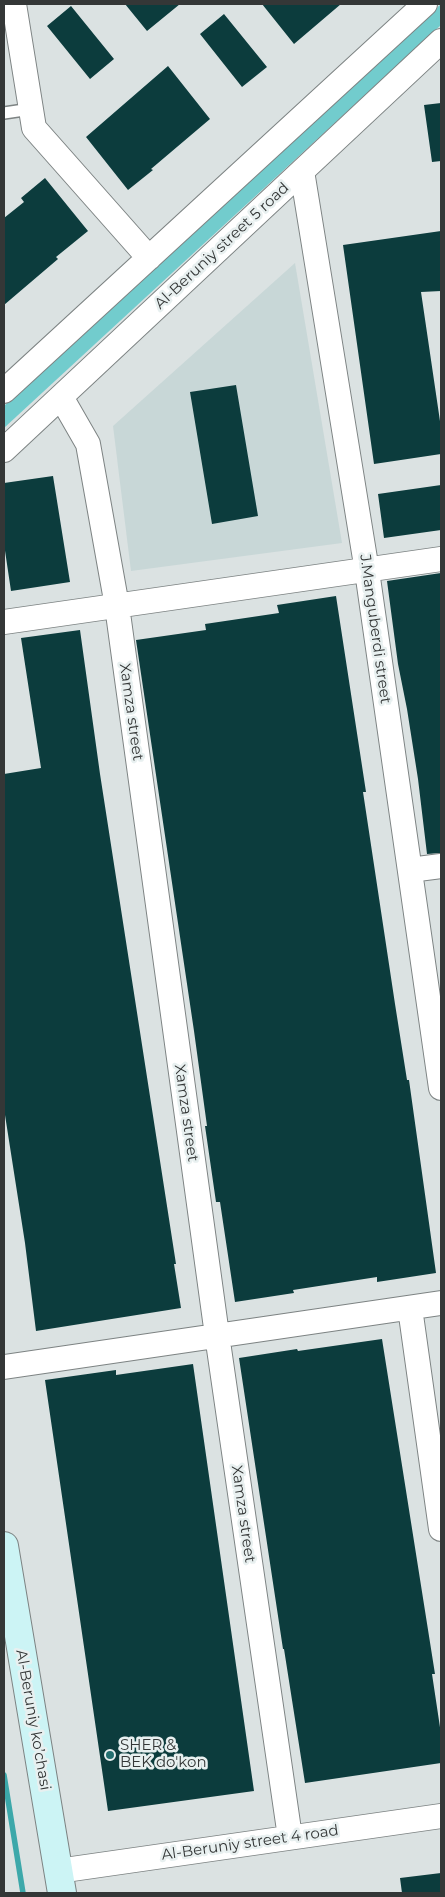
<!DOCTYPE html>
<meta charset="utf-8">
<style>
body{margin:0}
#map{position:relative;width:445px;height:1897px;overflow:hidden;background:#dbe2e2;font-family:Montserrat,sans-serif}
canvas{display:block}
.frame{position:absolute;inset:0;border:5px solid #343737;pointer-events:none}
</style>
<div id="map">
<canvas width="445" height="1897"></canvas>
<div class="frame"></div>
</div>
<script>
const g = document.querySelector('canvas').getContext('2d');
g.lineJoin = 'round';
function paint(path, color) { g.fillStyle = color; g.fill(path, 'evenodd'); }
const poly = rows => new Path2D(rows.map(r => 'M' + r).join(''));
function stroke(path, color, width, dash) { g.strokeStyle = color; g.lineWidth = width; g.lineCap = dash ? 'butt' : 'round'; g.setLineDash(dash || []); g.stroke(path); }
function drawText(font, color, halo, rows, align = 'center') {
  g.font = font + ' Montserrat,sans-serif'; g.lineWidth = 5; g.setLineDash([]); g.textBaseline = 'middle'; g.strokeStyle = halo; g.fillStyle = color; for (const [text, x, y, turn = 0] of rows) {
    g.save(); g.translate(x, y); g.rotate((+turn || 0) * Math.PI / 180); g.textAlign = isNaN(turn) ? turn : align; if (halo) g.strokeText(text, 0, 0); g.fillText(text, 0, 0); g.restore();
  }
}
const built = poly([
 [295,263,342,543,131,571,113,426]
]);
const green = poly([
 [441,4,441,25,4,428,4,406]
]);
const stream = poly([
 [4,1775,23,1893]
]);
const building = poly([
 [125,4,180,4,147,31],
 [262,4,341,4,294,44],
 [71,6,114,59,90,79,47,26],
 [224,14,267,67,242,87,200,34],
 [168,66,210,119,151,169,153,170,128,190,86,137],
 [441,103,441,161,432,162,424,105],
 [45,178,88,231,56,257,58,259,4,305,4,218,24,202,21,198],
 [441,231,441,291,421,292,441,428,441,454,374,464,343,245],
 [236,385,258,516,212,524,190,392],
 [53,476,70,582,11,591,4,544,4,483],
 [441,485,441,530,384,538,378,494],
 [441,573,441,853,427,854,418,779,407,709,398,664,387,581],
 [336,596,366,792,363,792,395,1004,407,1080,409,1080,436,1273,377,1282,377,1277,293,1290,294,1293,235,1302,220,1202,216,1202,205,1126,207,1126,194,1031,136,640,206,630,205,624,279,613,277,605],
 [80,630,100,774,176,1264,174,1264,181,1308,36,1331,25,1243,5,1115,4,1115,4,774,41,768,21,638],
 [382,1339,435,1674,432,1674,441,1734,441,1763,305,1783,284,1649,283,1649,239,1358,297,1349,298,1351],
 [193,1364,254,1791,108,1811,45,1380,116,1370,116,1375],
 [441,1873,441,1893,402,1893,400,1878]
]);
const service = poly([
 [4,113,31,109]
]);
const minor = poly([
 [14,4,34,128,149,258],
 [302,171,367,571,441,1088],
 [4,391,425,4],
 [61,397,88,444,117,606,217,1335,290,1837],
 [4,450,441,41],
 [4,622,441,559],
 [410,870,441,866],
 [410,1308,441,1529],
 [4,1367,441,1303],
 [58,1871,441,1816]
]);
const secondary = poly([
 [4,1546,62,1893]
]);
const markers = [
 [110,1755,5,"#236f70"]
];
const streetNames = [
 ["Al-Beruniy street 5 road",222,246,-43],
 ["J.Manguberdi street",375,629,82],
 ["Xamza street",131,712,82],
 ["Xamza street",186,1113,82],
 ["Xamza street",243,1514,82],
 ["Al-Beruniy ko’chasi",33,1720,80],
 ["Al-Beruniy street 4 road",250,1843,-8]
];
const poiNames = [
 ["SHER &",120,1746],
 ["BEK do'kon",120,1763]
];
paint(built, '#c8d7d7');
paint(green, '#72cccd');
stroke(stream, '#3ca8aa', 5.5);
paint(building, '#0c3c3d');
stroke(service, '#7d8383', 14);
stroke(minor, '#7d8383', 26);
stroke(secondary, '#7d8383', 30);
stroke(service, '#fff', 11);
stroke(minor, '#fff', 24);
stroke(secondary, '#ccf4f5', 28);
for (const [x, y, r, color] of markers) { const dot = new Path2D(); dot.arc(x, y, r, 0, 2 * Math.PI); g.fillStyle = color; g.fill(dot); stroke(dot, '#e8f0f0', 2); }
drawText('15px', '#343737', '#e8f0f0', streetNames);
drawText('15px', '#343737', '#e8f0f0', poiNames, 'left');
</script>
